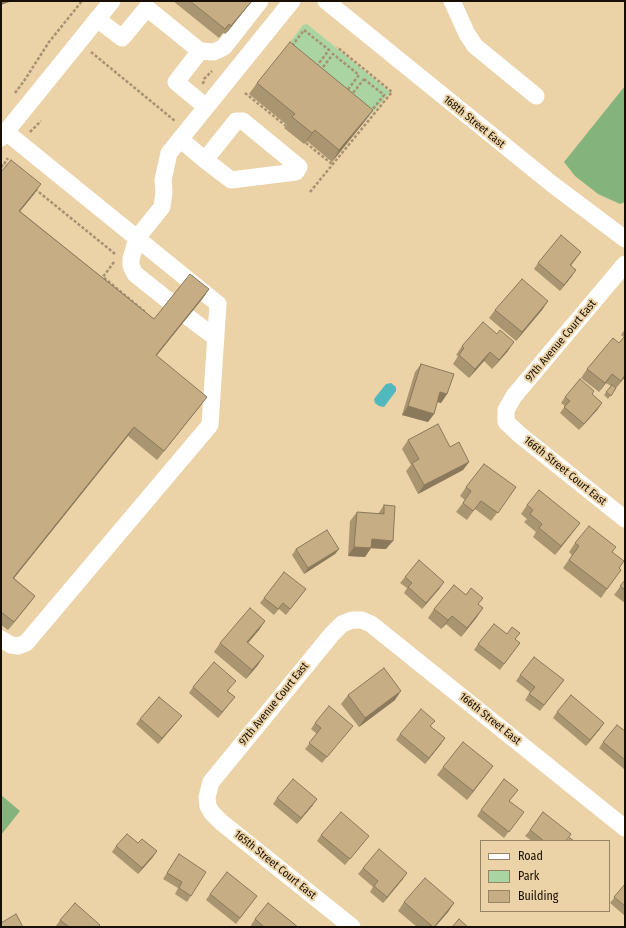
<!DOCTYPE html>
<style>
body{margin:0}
#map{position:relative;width:626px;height:928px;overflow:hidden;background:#ebd2a7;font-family:"Fira Sans Condensed",sans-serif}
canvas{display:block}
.frame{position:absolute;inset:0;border:2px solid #180f02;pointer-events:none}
.legend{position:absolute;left:480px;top:840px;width:130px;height:72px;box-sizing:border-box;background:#ebd2a7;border:1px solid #978465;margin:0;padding:5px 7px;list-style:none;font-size:12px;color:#180f02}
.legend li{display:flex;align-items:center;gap:8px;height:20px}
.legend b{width:20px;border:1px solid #978465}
</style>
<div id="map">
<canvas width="626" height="928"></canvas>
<div class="frame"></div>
<ul class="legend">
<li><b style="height:5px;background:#fff"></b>Road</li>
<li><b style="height:11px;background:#aad4a2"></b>Park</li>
<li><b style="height:11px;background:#c6ad83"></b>Building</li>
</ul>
</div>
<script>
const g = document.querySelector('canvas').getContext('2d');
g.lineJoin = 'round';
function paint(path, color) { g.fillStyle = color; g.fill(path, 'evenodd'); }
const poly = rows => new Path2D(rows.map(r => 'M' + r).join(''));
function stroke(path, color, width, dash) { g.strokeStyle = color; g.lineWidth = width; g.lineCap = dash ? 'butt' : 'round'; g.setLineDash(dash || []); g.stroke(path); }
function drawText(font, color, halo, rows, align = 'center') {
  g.font = font + ' "Fira Sans Condensed",sans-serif'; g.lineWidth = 4; g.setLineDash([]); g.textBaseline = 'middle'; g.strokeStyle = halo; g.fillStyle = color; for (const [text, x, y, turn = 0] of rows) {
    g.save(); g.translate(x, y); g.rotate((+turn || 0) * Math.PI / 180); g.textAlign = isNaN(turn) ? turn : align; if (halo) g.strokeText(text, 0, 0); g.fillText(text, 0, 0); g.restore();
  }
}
const green = poly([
 [307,24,390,92,365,121,282,53,303,25]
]);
const forest = poly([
 [625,86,625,202,620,204,598,194,575,176,564,162],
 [1,795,20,811,1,835]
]);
const water = poly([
 [391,383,396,387,396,391,384,407,379,406,375,403,374,399,386,384]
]);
const path = poly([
 [292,46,304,30,329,50,316,67],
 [91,52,175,121],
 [320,71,333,54,359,75,346,92],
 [364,79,384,95,365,119,345,103,364,79],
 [203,84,204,79,212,71],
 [15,93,24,81,49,42,82,1],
 [245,93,286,126],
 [30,132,41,121],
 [306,143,332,164],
 [1,167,4,164],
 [8,167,4,164,8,158],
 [35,189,114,253,115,256],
 [310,192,392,92,337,47],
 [114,262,103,277,144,311,143,313]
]);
const minor = poly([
 [326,1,552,184,625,239],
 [452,1,467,34,475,46,536,96],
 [97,19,122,38,147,8,200,51,176,82,206,107],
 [200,51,214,52,224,47,260,1],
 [1,138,112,1],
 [180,139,205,160,231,180,296,172,299,167,243,121,236,121,205,160],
 [625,264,514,396,506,410,506,422,520,435,625,519],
 [169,301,135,274,131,266,131,259,137,238,162,207,164,192,163,180,169,153,292,1],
 [188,317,216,338],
 [1,639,11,645,18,646,26,643,210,425,218,304,6,132],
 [352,927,221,822,212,813,208,806,207,797,211,782,332,634,342,624,352,620,362,620,371,624,625,828]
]);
const wall = poly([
 [173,1,252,1,228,31,225,34,223,33,219,38],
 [257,83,365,121,332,162,307,141,304,144,284,128,287,125,249,94],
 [1,172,35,193,20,211,154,319,209,289,203,298,156,356,201,405,157,460,128,436,14,578,35,596,29,604,8,630,1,625],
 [581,252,571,266,572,276,560,291,534,269,538,263],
 [548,301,542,310,516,341,489,318,495,310],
 [625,329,625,377,616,388,608,399,604,395,611,386,606,383,599,392,581,378,587,369,619,343,624,337,621,335],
 [462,346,508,351,492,369,484,361,469,378,453,364,458,356,456,355],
 [421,364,447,394,441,403,437,402,434,414,428,422,402,415,415,372],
 [592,394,598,409,579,430,560,413,565,406,561,403,565,397],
 [408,440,450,447,469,462,463,470,418,494,406,471,411,465,402,449],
 [466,487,516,487,491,521,475,509,467,520,456,512,465,500,460,496],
 [384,505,386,549,371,548,365,557,348,556,350,521,357,512,378,514],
 [527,505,580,523,555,555,533,537,536,532,524,522,527,519,521,514],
 [575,543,612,552,619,568,615,578,601,598,563,568,572,555,569,552],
 [296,549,339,549,335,554,304,574,292,555],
 [405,577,440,588,422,609,404,593,407,588,400,583],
 [625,580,625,603,614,595],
 [306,589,286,615,279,609,274,615,260,603,264,598],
 [466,595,478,604,477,617,461,637,446,624,441,629,428,618,434,609],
 [265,621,259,630,248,643,258,665,246,679,214,652,220,643],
 [507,634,520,643,500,670,474,650,478,644],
 [520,675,564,680,540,711,525,700,530,692,516,681],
 [193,687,231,687,228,691,235,697,218,718,189,693],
 [348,695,395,700,359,727,341,704],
 [557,712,604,723,586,746,553,718],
 [140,719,177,722,158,744,136,724],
 [315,723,348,732,322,763,305,749,317,734,311,729],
 [431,726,441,744,425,764,396,740,400,734],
 [625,731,625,768,624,769,599,748,603,742],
 [493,766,467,800,437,775,443,767],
 [277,798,313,805,297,824,273,804],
 [510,801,519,818,504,838,477,816,481,810],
 [530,830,566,841,532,841,525,836],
 [321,835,365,841,345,865,317,841],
 [116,846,153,857,138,874,112,852],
 [179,854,191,896,187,902,175,894,178,888,163,879],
 [363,868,403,879,383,903,370,892,373,887,358,874],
 [625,884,625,916,610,903],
 [210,894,257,896,236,924,206,900],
 [404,902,454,903,448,912,435,927,417,927,398,911],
 [255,919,298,927,252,927,251,925],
 [60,920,98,927,58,927,56,926]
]);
const shadedWall = poly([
 [1,1,12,1,1,5],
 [252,1,228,31,225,34,231,26],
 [373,110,365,121,332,162,339,150],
 [315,130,307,141,304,144,312,133],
 [41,184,35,193,13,220,19,211],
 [576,270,572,276,560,291,564,285],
 [209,289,203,298,150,364,156,355],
 [548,301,542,310,516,341,522,332],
 [514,342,508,351,492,369,499,360],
 [490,352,484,361,469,378,475,369],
 [612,374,606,383,599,392,605,383],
 [625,375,625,377,614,390,621,381],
 [440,392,447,394,441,403,434,401],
 [207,397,201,405,157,460,164,451],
 [602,403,598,409,579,430,584,424],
 [408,406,434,414,428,422,402,415],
 [134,427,128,436,7,587,13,578],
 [469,462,463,470,418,494,424,485],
 [580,523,574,531,555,555,561,546],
 [372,539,393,541,386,549,366,548],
 [354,547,371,548,365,557,348,556],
 [339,549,335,554,304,574,308,568],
 [444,582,440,588,422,609,426,603],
 [35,596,29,604,8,630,14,622],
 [483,608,477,617,461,637,467,628],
 [452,616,446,624,441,629,448,620],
 [265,621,259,630,241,651,247,642],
 [264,656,258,665,246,679,252,670],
 [401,691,395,700,359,727,365,718],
 [235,697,230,703,218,718,222,712],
 [182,716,177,722,158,744,162,738],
 [604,723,600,729,586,746,590,740],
 [445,738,441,744,425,764,429,758],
 [493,766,487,774,467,800,473,791],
 [317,799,313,805,297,824,301,818],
 [157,851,153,857,138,874,142,868],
 [407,873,403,879,383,903,387,897],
 [454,903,448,912,435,927,434,927]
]);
const building = poly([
 [190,1,252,1,234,22,231,26,229,24,225,29,190,1],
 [290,42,373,110,339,150,315,130,312,133,292,117,295,114,257,83,290,42],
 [11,160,41,184,19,211,154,319,190,274,209,289,156,355,207,397,164,451,134,427,13,578,35,596,14,622,1,612,1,172,11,160],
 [561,235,581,252,570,265,576,270,564,285,538,263,561,235],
 [522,279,548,301,522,332,495,310,522,279],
 [483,322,497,334,500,330,514,342,499,360,490,352,475,369,459,355,464,348,462,346,483,322],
 [625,336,625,375,621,381,612,374,605,383,587,369,613,338,619,343,625,336],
 [421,364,454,374,447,394,440,392,434,414,408,406,421,364],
 [580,379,594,391,592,394,602,403,584,424,564,407,570,401,565,397,580,379],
 [612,385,616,388,611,396,606,392,612,385],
 [438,424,450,447,459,442,469,462,424,485,412,463,419,459,408,440,438,424],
 [484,464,516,487,498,513,481,501,473,511,463,503,471,491,466,487,484,464],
 [539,490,580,523,561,546,539,528,542,524,530,514,533,510,527,505,539,490],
 [384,505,395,506,393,541,372,539,371,548,354,547,357,512,384,514,384,505],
 [589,526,616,547,612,552,624,561,619,568,621,570,607,589,569,560,579,546,575,543,589,526],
 [327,530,339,549,308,568,296,549,327,530],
 [419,560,444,582,426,603,408,587,412,583,405,577,419,560],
 [284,572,306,589,290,609,283,603,278,609,264,598,284,572],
 [625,580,625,590,620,586,625,580],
 [454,585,466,595,471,588,483,598,478,604,483,608,467,628,452,616,448,620,434,609,454,585],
 [250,608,265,621,247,642,264,656,252,670,220,643,250,608],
 [494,624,507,634,512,627,520,633,515,639,520,643,504,664,478,644,494,624],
 [534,657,564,680,544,705,529,694,535,687,520,675,534,657],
 [214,662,236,681,227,691,235,697,222,712,193,687,214,662],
 [384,668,401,691,365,718,348,695,384,668],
 [571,695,604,723,590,740,557,712,571,695],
 [159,697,182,716,162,738,140,719,159,697],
 [329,706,353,726,327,757,309,743,321,728,315,723,329,706],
 [421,709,435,721,430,726,445,738,429,758,400,734,421,709],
 [617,725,625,731,625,760,603,742,617,725],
 [463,742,493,766,473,791,443,767,463,742],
 [293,779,317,799,301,818,277,798,293,779],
 [504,779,518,790,509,801,524,812,509,832,481,810,504,779],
 [341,812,369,836,350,859,321,835,341,812],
 [543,812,571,834,566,841,544,841,530,830,543,812],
 [127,834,138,843,142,839,157,851,142,868,116,846,127,834],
 [570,838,574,841,568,841,570,838],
 [379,849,407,873,387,897,374,886,378,881,363,868,379,849],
 [179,854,206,872,191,896,179,888,182,882,167,873,179,854],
 [227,872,257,896,240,918,210,894,227,872],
 [425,878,454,903,434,927,433,927,404,902,425,878],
 [625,884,625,906,614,897,625,884],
 [75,903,100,925,98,927,69,927,60,920,75,903],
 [268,903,298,927,264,927,255,919,268,903],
 [16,914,23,927,1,927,1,923,16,914],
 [459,919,468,927,452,927,459,919]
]);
const streetNames = [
 ["168th Street East",474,122,39],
 ["97th Avenue Court East",561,341,-50],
 ["166th Street Court East",565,471,39],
 ["97th Avenue Court East",274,704,-51],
 ["166th Street East",490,719,39],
 ["165th Street Court East",275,865,39]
];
paint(green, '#aad4a2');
paint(forest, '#84b47b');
paint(water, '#51b8be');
stroke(path, '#a69271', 2.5, [3, 2]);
stroke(minor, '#fff', 17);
paint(wall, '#aa9571');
paint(shadedWall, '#8b795c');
paint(building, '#c6ad83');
stroke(building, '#8b795c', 1);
drawText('11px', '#180f02', '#ebd2a7', streetNames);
</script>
